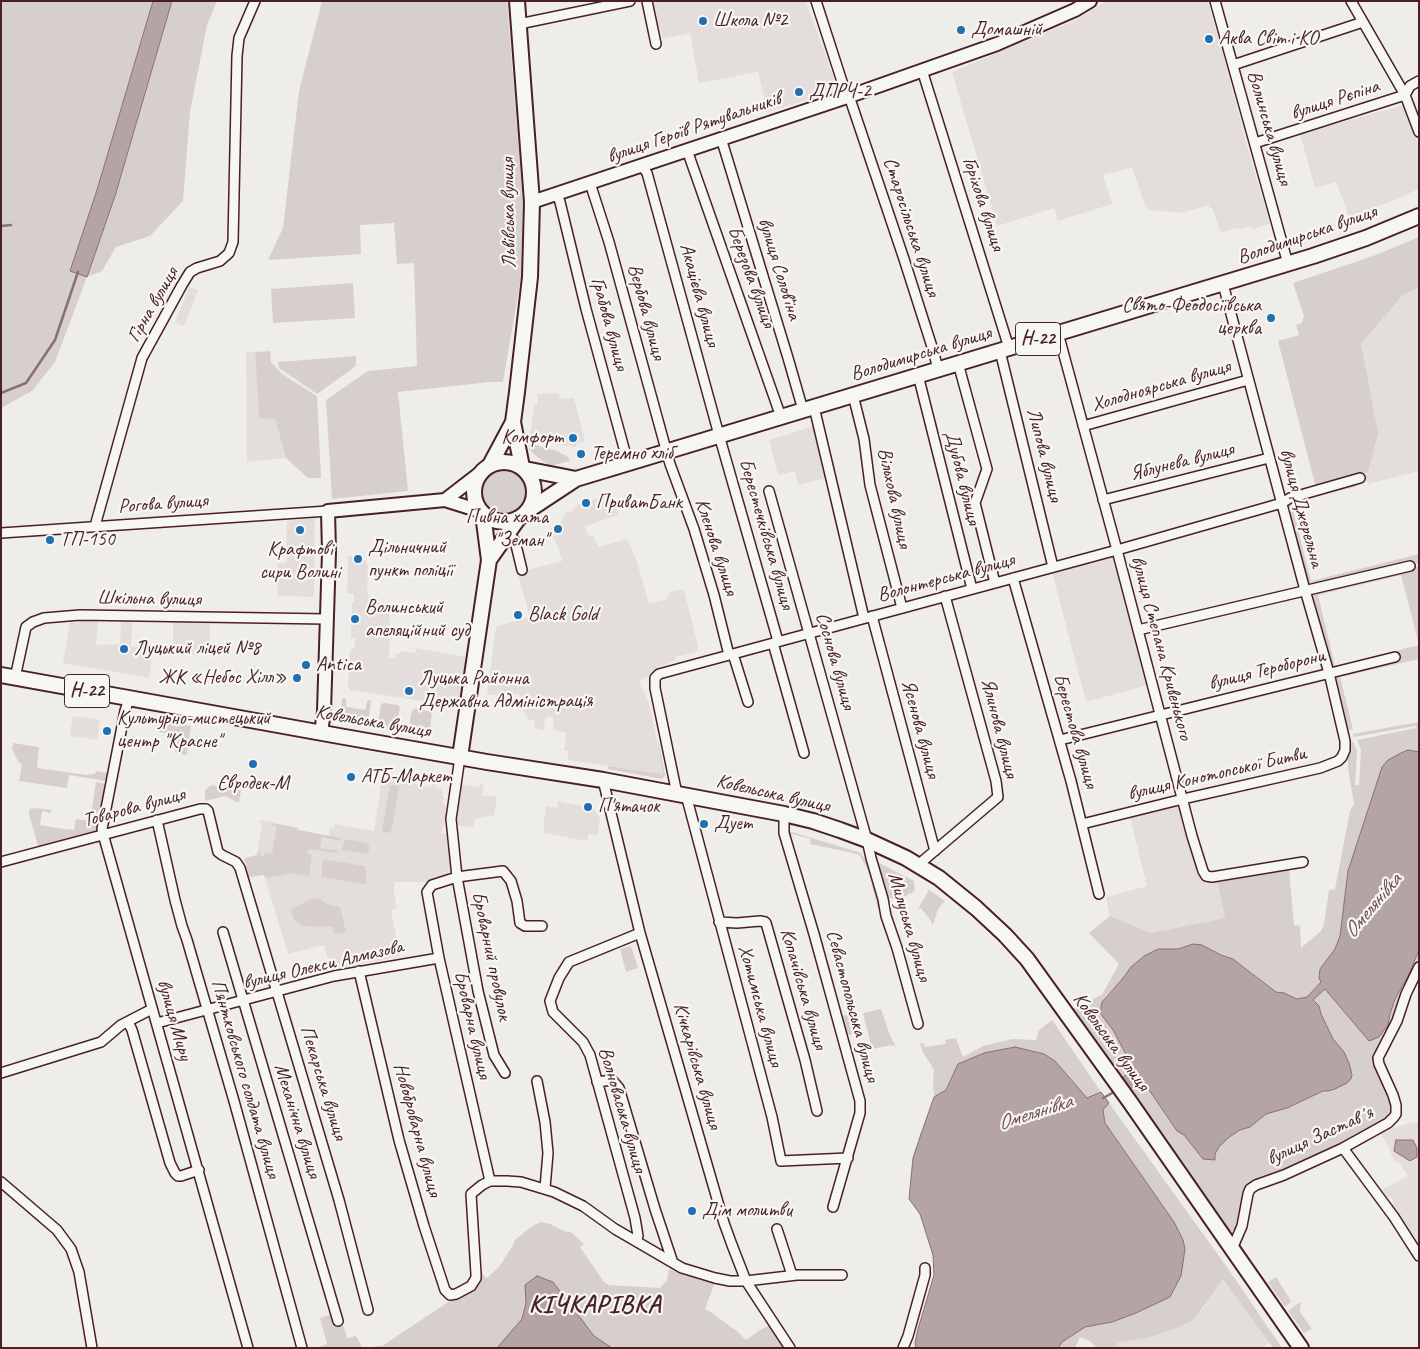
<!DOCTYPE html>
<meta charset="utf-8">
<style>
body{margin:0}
#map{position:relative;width:1420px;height:1349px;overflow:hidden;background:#efedea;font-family:Caveat,sans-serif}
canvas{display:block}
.frame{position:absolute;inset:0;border:2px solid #4a1f2b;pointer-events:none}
</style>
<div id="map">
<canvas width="1420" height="1349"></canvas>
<div class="frame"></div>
</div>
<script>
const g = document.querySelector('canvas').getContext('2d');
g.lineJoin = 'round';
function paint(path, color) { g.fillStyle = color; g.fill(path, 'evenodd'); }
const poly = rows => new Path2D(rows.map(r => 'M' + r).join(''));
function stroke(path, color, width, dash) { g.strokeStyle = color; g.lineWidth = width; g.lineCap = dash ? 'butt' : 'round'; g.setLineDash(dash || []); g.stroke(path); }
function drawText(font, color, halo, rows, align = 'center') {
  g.font = font + ' Caveat,sans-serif'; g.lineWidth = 4.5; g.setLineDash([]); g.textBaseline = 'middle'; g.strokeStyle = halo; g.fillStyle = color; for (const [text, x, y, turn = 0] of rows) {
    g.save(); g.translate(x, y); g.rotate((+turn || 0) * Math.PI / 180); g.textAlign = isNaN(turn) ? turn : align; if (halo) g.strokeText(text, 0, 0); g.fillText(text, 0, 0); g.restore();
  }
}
const built = poly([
 [650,1,806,1,838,90,768,112,758,72,699,83,690,33,663,39],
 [1106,1,1208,1,1217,34,1218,34,1247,146,1270,224,1252,229,1251,226,1240,229,1239,228,1237,228,1221,233,1212,208,1210,208,1208,205,1182,213,1150,210,1145,205,1132,168,1103,175,1112,204,1058,221,1054,208,997,226,952,72,1076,20],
 [1404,105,1419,146,1419,189,1350,219,1336,182,1315,188,1300,134],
 [189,287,198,290,184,326,175,323],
 [1419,287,1419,471,1368,484,1364,473,1368,472,1361,344,1403,295],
 [246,352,255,352,259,418,275,419,286,458,247,462],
 [558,393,560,399,574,398,585,441,576,444,576,446,572,447,571,445,566,446,553,444,553,443,532,440,530,438,534,405,537,405,538,395,535,394],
 [814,426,826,478,798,485,795,471,778,475,769,440],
 [612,494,618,515,585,526,589,537,594,536,598,547,627,539,636,559,649,603,665,600,670,592,680,590,684,590,698,646,697,652,675,657,676,660,657,668,656,671,640,681,640,684,649,703,664,774,568,760,568,751,564,751,566,733,554,730,553,718,550,717,545,718,544,730,534,728,535,720,529,720,525,715,519,694,487,695,496,627,529,617,527,605,517,572,527,569,528,570,562,561,558,547,550,533,555,530,559,523,562,521,565,513,573,511,573,509,577,507,576,505],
 [315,518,314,597,277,596,278,563,286,563,287,521],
 [348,556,362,556,362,560,366,560,366,564,368,564,367,594,383,606,390,608,389,658,395,659,396,653,400,654,400,651,415,653,416,648,467,657,460,707,352,690,351,691,347,685,348,684,350,650,355,647,355,638,351,638,352,602,354,602,354,594,347,593],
 [1114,556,1148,685,1086,702,1052,572],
 [78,620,98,621,96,644,99,645,120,644,121,621,132,622,131,647,151,647,151,663,149,678,63,663,70,622,78,623],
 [173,622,210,623,210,644,207,655,173,654],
 [73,716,100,720,97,740,71,736,70,732],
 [382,778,431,787,432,784,434,783,436,785,436,788,443,789,442,796,444,797,443,805,446,805,446,816,441,833,447,834,450,857,450,870,446,877,438,882,394,882,394,893,397,908,391,910,400,956,339,969,338,966,327,968,328,959,324,945,288,954,264,875,248,877,246,864,244,861,245,858,257,855,262,824,259,823,260,820,273,822,273,823,298,828,298,830,329,836,330,828,334,829,335,824,374,831],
 [461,784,479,787,480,784,484,784,482,795,497,797,494,815,474,819,473,828,457,825,456,819],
 [558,801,593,808,600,819,598,835,589,834,587,841,544,833,544,819,546,806,557,808],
 [1178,806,1198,874,1203,881,1217,882,1225,918,1151,933,1110,916,1106,897,1147,886,1130,817],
 [1419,1122,1419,1248,1391,1205,1394,1202,1390,1197,1386,1197,1383,1191,1383,1189,1408,1176,1400,1164,1394,1161,1388,1146,1380,1132,1406,1124],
 [1223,1279,1269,1342,1262,1348,1114,1348,1119,1342,1163,1332,1186,1324,1194,1319,1203,1308,1216,1287]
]);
const green = poly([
 [1,1,153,1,97,190,70,270,87,277,115,196,172,1,217,1,207,25,190,112,183,201,150,236,116,247,102,271,87,277,55,362,32,391,1,408],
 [322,1,507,1,523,203,521,277,503,382,490,382,398,392,408,491,332,499,326,400,368,371,417,366,414,263,397,264,394,223,360,225,361,254,268,260,283,228,299,91],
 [1419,237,1419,287,1403,295,1361,344,1378,433,1368,472,1316,488,1278,341,1299,335,1296,325,1302,323,1303,320,1304,316,1293,283,1373,256],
 [353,283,355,318,273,323,271,289],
 [270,351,271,362,282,374,317,396,321,478,308,478,286,458,275,419,259,418,255,352],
 [356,356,356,366,317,394,279,368,278,362],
 [528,443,557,451,568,457,570,461,554,465,549,465,537,457,529,449],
 '479 492a25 25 0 1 1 50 0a25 25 0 1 1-50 0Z',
 [1352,484,1358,486,1291,503,1311,581,1419,554,1419,563,1325,582,1311,583,1308,580,1288,508,1288,505,1290,502],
 [1419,566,1419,659,1340,677,1353,729,1348,730,1336,685,1336,676,1399,660,1398,654,1334,668,1332,666,1313,595,1314,592],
 [1401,575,1419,645,1335,666,1318,595],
 [343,698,346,699,346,707,365,710,367,702,369,700,371,701,368,725,348,722,342,719,341,715,342,699],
 [384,703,398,705,400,708,396,727,394,730,380,728,378,726,381,704],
 [416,708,432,712,429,735,427,736,408,732,412,710],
 [161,721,191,726,187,755,175,753,178,735,159,732],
 [1419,722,1419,758,1323,983,1317,986,1307,997,1297,999,1284,993,1273,990,1250,971,1233,959,1221,955,1202,945,1193,945,1178,949,1158,949,1144,956,1125,974,1123,978,1105,997,1100,1013,1113,1030,1132,1067,1131,1071,1122,1078,1073,1009,1083,1003,1102,995,1119,964,1089,933,1110,916,1151,933,1225,918,1217,882,1289,869,1294,925,1300,926,1301,948,1321,931,1324,924,1329,890,1335,889,1350,811,1354,804,1348,769,1348,742,1353,741,1357,751,1355,785,1359,785,1361,750,1357,740,1416,728,1415,726,1354,737,1353,734],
 [13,743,39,747,37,768,86,775,95,774,96,771,107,773,106,781,69,775,67,788,19,781,22,764,19,763,12,749],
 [658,743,659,743,665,775,662,779,608,769,608,766,663,774],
 [397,781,400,782,392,829,390,832,385,833,382,830,390,785,396,786],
 [96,782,106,784,97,831,42,847,38,846,29,814,29,809,34,808,51,810,51,813,42,811,40,825,70,830,71,829,74,830,76,819,90,821],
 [211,785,241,790,239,803,225,796,205,801,205,790],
 [273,823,298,828,298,830,341,838,340,841,322,837,320,848,338,851,338,853,308,849,307,854,312,855,309,876,291,873,284,875,265,878,264,875,248,877,246,864,244,861,245,858,257,855,257,852,261,852,260,856,264,857,265,853,272,854,277,826,272,825],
 [792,832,861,853,868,864,883,917,878,909,868,870,860,856,857,854,810,844,811,839,793,834,789,835,788,833],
 [345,839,367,843,369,846,369,851,366,854,342,850],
 [323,859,365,866,366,870,366,884,321,877],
 [877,862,914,881,915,889,912,894,910,893,904,898,905,900,903,901,895,900,889,897,885,891],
 [929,890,945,901,938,909,933,924,931,923,931,921,921,908,918,909],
 [319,898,327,904,340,907,346,932,334,934,332,927,303,926,294,920,291,909,311,899],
 [631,946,638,968,626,972,620,949],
 [1419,950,1419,957,1402,993,1393,1022,1374,1060,1374,1066,1391,1103,1393,1110,1391,1116,1340,1148,1253,1183,1238,1228,1231,1231,1227,1228,1130,1089,1139,1083,1145,1084,1177,1130,1184,1135,1191,1143,1215,1154,1219,1147,1228,1138,1240,1130,1250,1127,1266,1114,1287,1108,1311,1096,1323,1091,1328,1091,1347,1083,1351,1079,1352,1075,1349,1063,1344,1052,1333,1039,1321,1014,1319,1006,1313,1000,1326,989,1369,1041,1388,1025,1390,1014,1395,999,1409,974],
 [881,1009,889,1033,896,1047,892,1045,872,1049,863,1013],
 [857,1013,862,1032,849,1035,845,1032,841,1016],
 [1052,1020,1101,1092,1087,1099,1055,1061,958,1064,946,1090,934,1097,933,1081,934,1070,923,1052,920,1044,923,1043,925,1047,946,1044,945,1040,956,1038,963,1057,983,1046,1012,1039,1036,1040,1039,1030],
 [1109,1103,1229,1270,1282,1348,1273,1348,1223,1279,1194,1319,1186,1324,1174,1329,1147,1338,1119,1342,1114,1348,1097,1348,1090,1341,1080,1337,1075,1348,1037,1348,1174,1222,1105,1123,1103,1110],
 [541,1222,550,1224,568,1233,569,1231,572,1233,584,1244,580,1247,604,1282,609,1285,660,1288,667,1280,669,1269,687,1276,715,1282,705,1309,714,1314,714,1315,737,1331,746,1340,760,1330,771,1325,774,1326,783,1348,373,1348,375,1346,382,1346,480,1281,479,1269,486,1278,488,1277,499,1267,513,1245,515,1240,531,1227],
 [1276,1277,1291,1301,1293,1300,1285,1307,1268,1282],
 [1301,1302,1300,1312,1312,1329,1304,1333,1288,1311,1297,1304],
 [332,1314,342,1320,347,1338,356,1336,360,1343,362,1348,321,1348,321,1346,327,1344,320,1318]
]);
const water = poly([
 [153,1,172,1,115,196,87,277,70,271,97,190,153,1],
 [1408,750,1419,752,1419,950,1409,974,1395,999,1390,1014,1388,1025,1379,1037,1369,1041,1325,989,1313,1000,1319,1006,1321,1014,1333,1039,1344,1052,1349,1063,1352,1075,1351,1079,1347,1083,1335,1089,1328,1091,1323,1091,1287,1108,1266,1114,1250,1127,1240,1130,1228,1138,1219,1147,1215,1154,1215,1160,1203,1159,1184,1135,1177,1131,1145,1084,1139,1083,1130,1089,1122,1078,1131,1071,1132,1066,1113,1030,1100,1013,1102,1002,1123,978,1131,967,1144,956,1158,949,1178,949,1193,944,1202,945,1221,955,1233,959,1276,992,1284,993,1297,999,1307,997,1321,982,1319,978,1320,969,1335,949,1340,936,1348,871,1382,767,1388,760,1401,753,1408,750],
 [1015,1047,1044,1054,1055,1061,1087,1098,1101,1092,1109,1103,1103,1110,1105,1123,1174,1222,1183,1240,1185,1249,1181,1276,1170,1297,1136,1313,1112,1322,1085,1327,1062,1342,1058,1348,916,1348,915,1343,918,1329,934,1275,933,1255,920,1214,909,1199,913,1158,921,1134,934,1097,946,1090,958,1064,984,1053,1015,1047],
 [1396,1140,1413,1140,1417,1148,1417,1157,1410,1161,1394,1151,1396,1140],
 [537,1276,553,1282,594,1336,612,1348,497,1348,522,1319,526,1303,525,1285,537,1276]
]);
const stream = poly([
 [1,226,11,225],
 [1,393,26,383,55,340,78,272],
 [1103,1098,1116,1091]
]);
const street = poly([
 [647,1,656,44],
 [816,1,847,97],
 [1215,1,1288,264],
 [1351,1,1405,95,1419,132],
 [519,24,630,1],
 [1233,65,1363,22],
 [922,70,1009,348],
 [849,96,904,259,934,353,938,370],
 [721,138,788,358,803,410],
 [1255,143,1405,95,1410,86,1419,81],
 [687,150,781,417],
 [642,166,647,173,719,435,778,641],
 [590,183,609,242,670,464,694,529,714,595,729,655],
 [557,194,560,202,586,309,628,463],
 [1058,333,1117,550,1192,836,1203,871,1206,876,1212,877,1303,862],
 [1000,351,1053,567],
 [958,363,987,469,975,503,995,583],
 [918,375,972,589],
 [853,395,864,439,870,485,902,608],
 [814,407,864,618],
 [1083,426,1248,380],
 [769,491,867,840,871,858,883,899,886,916,897,948,918,1024],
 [1103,500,1269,458],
 [95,526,142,358,182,285,190,272,197,268,220,261,229,253,233,242,237,56,239,38,255,1],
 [1,533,328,511],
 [509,534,515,541,522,570],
 [1013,578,1071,781,1099,894],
 [872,616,935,851],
 [1138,630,1410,566],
 [773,643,804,753],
 [733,654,748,702],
 [15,678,26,627,33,622,44,618,80,615,326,619],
 [129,699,125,711,102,829,103,834,248,1348],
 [1060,740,1395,657],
 [603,780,640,933,724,1223,732,1245,746,1281,790,1348],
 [677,794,655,688,655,678,659,674,1117,550,1282,503,1290,498,1360,478],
 [686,795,772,1117,781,1161,848,1158],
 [784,814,784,833,814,934,860,1101,860,1113,833,1207],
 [157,820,175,900,182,926,187,940,234,1101,302,1348],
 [1082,824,1183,799,1320,768,1338,761,1342,757,1345,750,1345,741,1329,673,1305,590,1223,284],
 [1,862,200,809,206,809,208,811,218,852,222,855,236,862,240,868,339,1200,368,1310],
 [918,865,998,797,996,781,945,596],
 [719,922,737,923,760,921,765,922,766,923,805,1060,817,1111],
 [223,932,338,1321],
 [359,971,399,1140,424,1226,445,1290,450,1295,456,1294,471,1286,476,1278,476,1274,471,1194,482,1185,490,1181,439,958,427,892,432,885,457,877,451,819,460,757],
 [128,1022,132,1030,170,1163,175,1173,178,1176,181,1176,199,1170],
 [157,1023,334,976,439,958],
 [1,1073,101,1042,121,1025,152,1009],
 [505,1073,494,1055,478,991,457,877,503,871,511,881,517,901,520,923,525,926,542,926],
 [537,1081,545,1122,548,1153,545,1188],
 [597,1082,612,1080,619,1088,655,1209,673,1263],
 [1343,1148,1394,1217,1419,1256],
 [490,1181,507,1181,521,1182,554,1192,583,1206,615,1229,682,1268,715,1278,730,1281,746,1281,797,1275,842,1275],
 [1,1182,57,1230,71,1249,79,1272,92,1348],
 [777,1229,792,1275],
 [636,1241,638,1236,635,1218,590,1055,583,1042,553,1012,550,1001,559,978,569,962,640,933],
 [1232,1249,1242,1226,1248,1194,1250,1189,1256,1185,1284,1175,1343,1148,1388,1123,1394,1117,1396,1114,1396,1105,1393,1095,1379,1064,1378,1058,1397,1021,1406,994,1419,967],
 [903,1348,908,1336,925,1275,925,1268]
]);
const secondary = poly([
 [532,202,847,97,997,44,1075,10,1090,1],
 [445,500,480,473],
 [321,733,324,711,329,552,328,511,445,500,480,511]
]);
const primary = poly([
 [513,422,522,467],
 '474 492a30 30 0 1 1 60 0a30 30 0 1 1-60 0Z',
 [490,465,513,422,517,392,530,277,532,202,517,1],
 [525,469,576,479],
 [529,510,576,479,1313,256,1366,238,1419,216],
 [489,560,518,519],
 [1,675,339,736,487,762,603,780,784,814,813,821,840,830,867,840,906,858,939,878,976,908,1005,935,1027,959,1130,1102,1301,1348],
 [460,757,489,560,483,514]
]);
const markers = [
 [703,21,5,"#1f6fb2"],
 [961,30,5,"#1f6fb2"],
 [1209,39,5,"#1f6fb2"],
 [799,92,5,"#1f6fb2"],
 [1271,318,5,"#1f6fb2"],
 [573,438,5,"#1f6fb2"],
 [581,454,5,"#1f6fb2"],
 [586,503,5,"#1f6fb2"],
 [558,529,5,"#1f6fb2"],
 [300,530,5,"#1f6fb2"],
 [50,540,5,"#1f6fb2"],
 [358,559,5,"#1f6fb2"],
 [518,615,5,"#1f6fb2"],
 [355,619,5,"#1f6fb2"],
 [124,649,5,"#1f6fb2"],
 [306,665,5,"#1f6fb2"],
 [297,678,5,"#1f6fb2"],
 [409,691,5,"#1f6fb2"],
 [107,731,5,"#1f6fb2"],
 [253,764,5,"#1f6fb2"],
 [351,777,5,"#1f6fb2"],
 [588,807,5,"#1f6fb2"],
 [704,824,5,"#1f6fb2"],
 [692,1211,5,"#1f6fb2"]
];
const shields = [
 [1038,339,45],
 [87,691,45]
];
const shieldNames = [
 ["Н-22",1038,339],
 ["Н-22",87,691]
];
const poiNames = [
 ["Школа №2",713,21],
 ["Домашній",971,30],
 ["Аква Світ і КО",1219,39],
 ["ДПРЧ-2",809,92],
 ["Свято-Феодосіївська",1261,306,"right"],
 ["церква",1261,329,"right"],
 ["Комфорт",563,438,"right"],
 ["Теремно хліб",591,454],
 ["ПриватБанк",596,503],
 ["Пивна хата",548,518,"right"],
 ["\"Земан\"",548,541,"right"],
 ["ТП-150",60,540],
 ["Дільничний",368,548],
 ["пункт поліції",368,571],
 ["Крафтові",300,550,"center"],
 ["сири Волині",300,573,"center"],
 ["Волинський",365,608],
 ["апеляційний суд",365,631],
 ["Black Gold",528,615],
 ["Луцький ліцей №8",134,649],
 ["Antica",316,665],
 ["ЖК «Небос Хілл»",287,678,"right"],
 ["Луцька Районна",419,679],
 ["Державна Адміністрація",419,702],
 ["Культурно-мистецький",117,719],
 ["центр \"Красне\"",117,742],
 ["АТБ-Маркет",361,777],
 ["Євродек-М",253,784,"center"],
 ["П'ятачок",598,807],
 ["Дует",714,824],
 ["Дім молитви",702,1211]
];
const streetNames = [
 ["вулиця Рєпіна",1335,100,-18],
 ["вулиця Героїв Рятувальників",694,128,-19],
 ["Волинська вулиця",1269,128,74],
 ["Горіхова вулиця",983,204,72],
 ["Львівська вулиця",509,213,-91],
 ["Старосільська вулиця",911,227,72],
 ["Володимирська вулиця",1307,235,-19],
 ["вулиця Солов'їна",779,269,73],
 ["Березова вулиця",751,277,70],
 ["Акацієва вулиця",699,295,75],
 ["Гірна вулиця",153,305,-60],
 ["Вербова вулиця",646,312,75],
 ["Грабова вулиця",609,324,75],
 ["Володимирська вулиця",921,354,-17],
 ["Холодноярська вулиця",1161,386,-16],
 ["Липова вулиця",1044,455,76],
 ["Яблунева вулиця",1182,462,-14],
 ["Дубова вулиця",962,478,76],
 ["Вільхова вулиця",894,498,78],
 ["Рогова вулиця",163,504,-4],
 ["вулиця Джерельна",1301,508,75],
 ["Берестечківська вулиця",766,534,74],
 ["Кленова вулиця",716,547,72],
 ["Волонтерська вулиця",946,578,-15],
 ["Шкільна вулиця",149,599,1],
 ["вулиця Степана Кривенького",1161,648,75],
 ["Соснова вулиця",835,661,74],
 ["вулиця Тероборони",1267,670,-14],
 ["Ковельська вулиця",373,722,10],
 ["Ялинова вулиця",999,728,76],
 ["Ясенова вулиця",920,729,75],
 ["Берестова вулиця",1075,731,74],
 ["вулиця Конотопської Битви",1217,774,-13],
 ["Ковельська вулиця",773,794,13],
 ["Товарова вулиця",134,808,-15],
 ["Милуська вулиця",909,927,74],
 ["Броварний провулок",491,956,78],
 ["вулиця Олекси Алмазова",323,965,-13],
 ["Копачівська вулиця",803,989,74],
 ["Хотимська вулиця",760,1006,75],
 ["Севастопольська вулиця",852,1006,75],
 ["вулиця Миру",174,1020,74],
 ["Броварна вулиця",472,1025,77],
 ["Ковельська вулиця",1111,1042,54],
 ["Кічкарівська вулиця",697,1066,74],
 ["Пянтковського солдата вулиця",245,1079,74],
 ["Пекарська вулиця",323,1083,73],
 ["Волноваська вулиця",622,1110,74],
 ["Механічна вулиця",297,1121,73],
 ["Новоброварна вулиця",417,1130,75],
 ["вулиця Заставʼя",1320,1136,-25]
];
const waterNames = [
 ["Омелянівка",1373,906,-50],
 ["Омелянівка",1035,1113,-18]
];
const districtNames = [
 ["КІЧКАРІВКА",595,1305]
];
paint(built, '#e3dedc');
paint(green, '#d7cfce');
paint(water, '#b4a4a5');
stroke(water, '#8a6f74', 1);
stroke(stream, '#8a6f74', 2.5);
stroke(street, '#4a1f2b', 12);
stroke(secondary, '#4a1f2b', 16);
stroke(primary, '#4a1f2b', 18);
stroke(street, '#f6f6f2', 9);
stroke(secondary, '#f6f6f2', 12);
stroke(primary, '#f6f6f2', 14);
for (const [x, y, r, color] of markers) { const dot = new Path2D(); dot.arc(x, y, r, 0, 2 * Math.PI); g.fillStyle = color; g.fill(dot); stroke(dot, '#f6f6f2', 2); }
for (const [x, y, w] of shields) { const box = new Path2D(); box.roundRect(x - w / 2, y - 16.5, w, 33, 4); g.fillStyle = '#f6f6f2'; g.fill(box); stroke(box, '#4a1f2b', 1); }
drawText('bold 19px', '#4a1f2b', null, shieldNames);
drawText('20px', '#4a1f2b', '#f6f6f2', poiNames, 'left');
drawText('20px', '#4a1f2b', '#f6f6f2', streetNames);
drawText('italic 21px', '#6f4e56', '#f6f6f2', waterNames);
g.letterSpacing = '1px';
drawText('bold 25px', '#4a1f2b', '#f6f6f2', districtNames);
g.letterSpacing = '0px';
</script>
